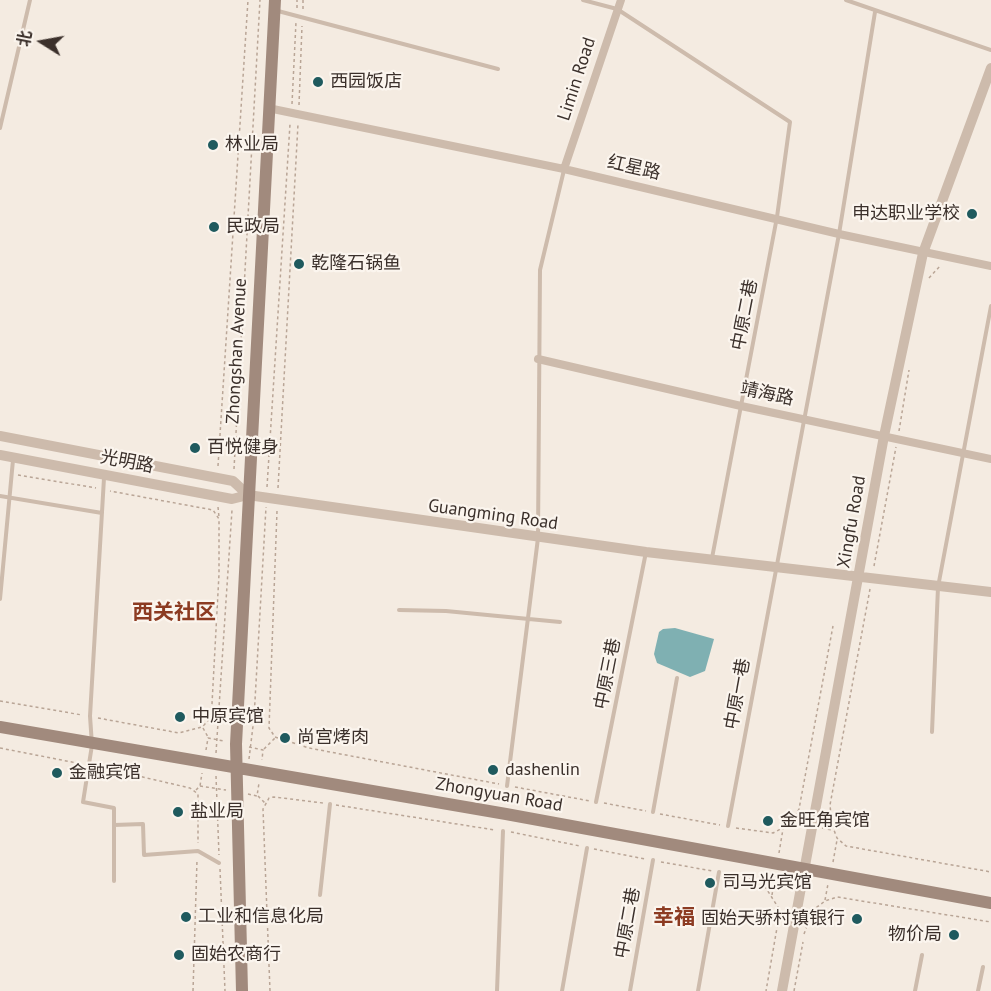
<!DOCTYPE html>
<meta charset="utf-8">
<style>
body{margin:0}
#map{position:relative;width:991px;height:991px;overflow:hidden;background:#f4ebe1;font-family:"PT Sans","Noto Sans SC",sans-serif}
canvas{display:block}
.north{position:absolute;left:12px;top:12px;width:60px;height:60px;-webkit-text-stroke:4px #fbf5ee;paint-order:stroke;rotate:281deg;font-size:16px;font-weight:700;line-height:24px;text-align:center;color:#3b302b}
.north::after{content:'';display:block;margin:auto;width:21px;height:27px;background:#3b302b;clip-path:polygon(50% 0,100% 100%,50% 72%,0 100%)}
</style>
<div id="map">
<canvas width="991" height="991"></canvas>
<div class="north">北</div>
</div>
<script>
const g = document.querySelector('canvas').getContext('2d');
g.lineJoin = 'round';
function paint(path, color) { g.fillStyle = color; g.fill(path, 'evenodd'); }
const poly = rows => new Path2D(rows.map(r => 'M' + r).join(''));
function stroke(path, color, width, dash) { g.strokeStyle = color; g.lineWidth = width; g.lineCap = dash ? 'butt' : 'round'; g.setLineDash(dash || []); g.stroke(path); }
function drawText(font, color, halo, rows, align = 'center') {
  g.font = font + ' "PT Sans","Noto Sans SC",sans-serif'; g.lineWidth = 4.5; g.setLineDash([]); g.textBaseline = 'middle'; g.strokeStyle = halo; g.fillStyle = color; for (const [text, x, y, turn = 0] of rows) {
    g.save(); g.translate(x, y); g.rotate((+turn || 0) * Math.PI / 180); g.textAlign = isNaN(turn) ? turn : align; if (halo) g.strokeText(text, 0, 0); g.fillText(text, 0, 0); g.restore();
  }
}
const water = poly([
 [675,628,714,639,705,671,690,677,657,663,654,654,659,632,663,629]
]);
const path = poly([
 [297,8,297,0],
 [303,9,303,0],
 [292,104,296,22],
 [299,105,302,26],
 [929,278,940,266],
 [899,431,909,370],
 [218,466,248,0],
 [234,469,260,0],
 [18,475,96,488],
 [267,487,290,124],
 [278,488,298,124],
 [218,507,219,517],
 [277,511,269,728,275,737,309,748,499,784],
 [874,566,896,447],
 [870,589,830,805,832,825,837,838,846,846,991,872],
 [0,701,82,715],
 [98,718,179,733,202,727,208,721,212,704,219,574,219,519,213,510,110,491],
 [203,728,208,737],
 [249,747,263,750,262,760],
 [0,748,82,764],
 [264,749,275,738],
 [206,750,208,738,224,741],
 [216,753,232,510],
 [249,759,254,718,266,507],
 [95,766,190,788,198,794,198,843],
 [216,776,219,855],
 [200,786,226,790],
 [515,787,590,801],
 [196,790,200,786,202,773],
 [248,794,257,796,259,783],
 [258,796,265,803],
 [604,803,646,811],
 [336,805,495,830],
 [660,814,720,825],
 [792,823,802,825],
 [736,828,773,833,792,823,799,809,833,626],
 [822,828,832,830],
 [511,832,580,846],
 [594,849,645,859],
 [779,853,783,829],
 [661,862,713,871],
 [833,862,837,840],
 [220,869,225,991],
 [726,873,762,882,778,907,778,922,766,991],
 [772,895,775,876],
 [825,900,828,884],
 [804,934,813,910,825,901,837,897,991,922],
 [193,991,197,860],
 [270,991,263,809,269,798,274,797,323,803],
 [794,991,803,942]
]);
const service = poly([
 [583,0,617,9,790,122,777,217,712,558],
 [846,0,991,50],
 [278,11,498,69],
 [0,128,30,0],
 [104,478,90,716,92,745,83,802,114,808,114,825,143,824,144,855,198,851,219,863],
 [0,496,102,513],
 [0,599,13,460],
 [399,610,446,611,560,622],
 [932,732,938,587,991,306],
 [507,786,538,538,540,270,564,170],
 [596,802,646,552],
 [653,812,677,678],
 [114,825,114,881],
 [728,826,839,234,875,12],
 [320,895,330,804],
 [497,991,503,831],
 [562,991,587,848],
 [630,991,653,860],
 [698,991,719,872],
 [915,991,922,955],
 [978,991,983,967]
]);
const minor = poly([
 [268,108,564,169,839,234,991,266],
 [564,169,621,0],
 [538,359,741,406,991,459]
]);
const tertiary = poly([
 [0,436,233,481,248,495],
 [0,455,232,499,248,495,646,552,991,592],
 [782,991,884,436,923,253,991,68]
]);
const secondary = poly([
 [0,727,506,814,991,903],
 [242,991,236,744,275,0]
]);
const markers = [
 [318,82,6,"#1f5a5e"],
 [213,145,6,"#1f5a5e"],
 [972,214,6,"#1f5a5e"],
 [214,227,6,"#1f5a5e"],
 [299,264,6,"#1f5a5e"],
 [195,448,6,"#1f5a5e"],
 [180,717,6,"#1f5a5e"],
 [285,738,6,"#1f5a5e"],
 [493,770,6,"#1f5a5e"],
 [57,773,6,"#1f5a5e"],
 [178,812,6,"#1f5a5e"],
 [768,821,6,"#1f5a5e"],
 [710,883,6,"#1f5a5e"],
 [186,917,6,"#1f5a5e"],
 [857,919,6,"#1f5a5e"],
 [954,935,6,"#1f5a5e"],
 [179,955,6,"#1f5a5e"]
];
const streetNames = [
 ["Limin Road",577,79,-72],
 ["红星路",634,168,13],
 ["中原二巷",745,315,-79],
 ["Zhongshan Avenue",237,351,-87],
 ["靖海路",767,394,12],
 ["光明路",127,462,11],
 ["Guangming Road",493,515,8],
 ["Xingfu Road",852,522,-80],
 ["中原三巷",608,674,-79],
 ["中原一巷",738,694,-80],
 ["Zhongyuan Road",499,795,10],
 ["中原二巷",628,923,-80]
];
const poiNames = [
 ["西园饭店",330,82],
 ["林业局",225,145],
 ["申达职业学校",960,214,"right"],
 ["民政局",226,227],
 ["乾隆石锅鱼",311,264],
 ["百悦健身",207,448],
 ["中原宾馆",192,717],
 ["尚宫烤肉",297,738],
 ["dashenlin",505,770],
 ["金融宾馆",69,773],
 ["盐业局",190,812],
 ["金旺角宾馆",780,821],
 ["司马光宾馆",722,883],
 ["工业和信息化局",198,917],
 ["固始天骄村镇银行",845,919,"right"],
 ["物价局",942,935,"right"],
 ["固始农商行",191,955]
];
const quarterNames = [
 ["西关社区",174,613],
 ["幸福",674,918]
];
paint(water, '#7fb0b2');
stroke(path, '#b9a596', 1.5, [3, 3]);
stroke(service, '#cdbbac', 4);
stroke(minor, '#cdbbac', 8);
stroke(tertiary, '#cdbbac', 10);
stroke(secondary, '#a18a7d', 12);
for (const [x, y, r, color] of markers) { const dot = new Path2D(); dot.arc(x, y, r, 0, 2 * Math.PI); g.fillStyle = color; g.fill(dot); stroke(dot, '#fbf5ee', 2); }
drawText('18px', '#3b302b', '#fbf5ee', streetNames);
drawText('18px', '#3b302b', '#fbf5ee', poiNames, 'left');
drawText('bold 21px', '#8c3b22', '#fbf5ee', quarterNames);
</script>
